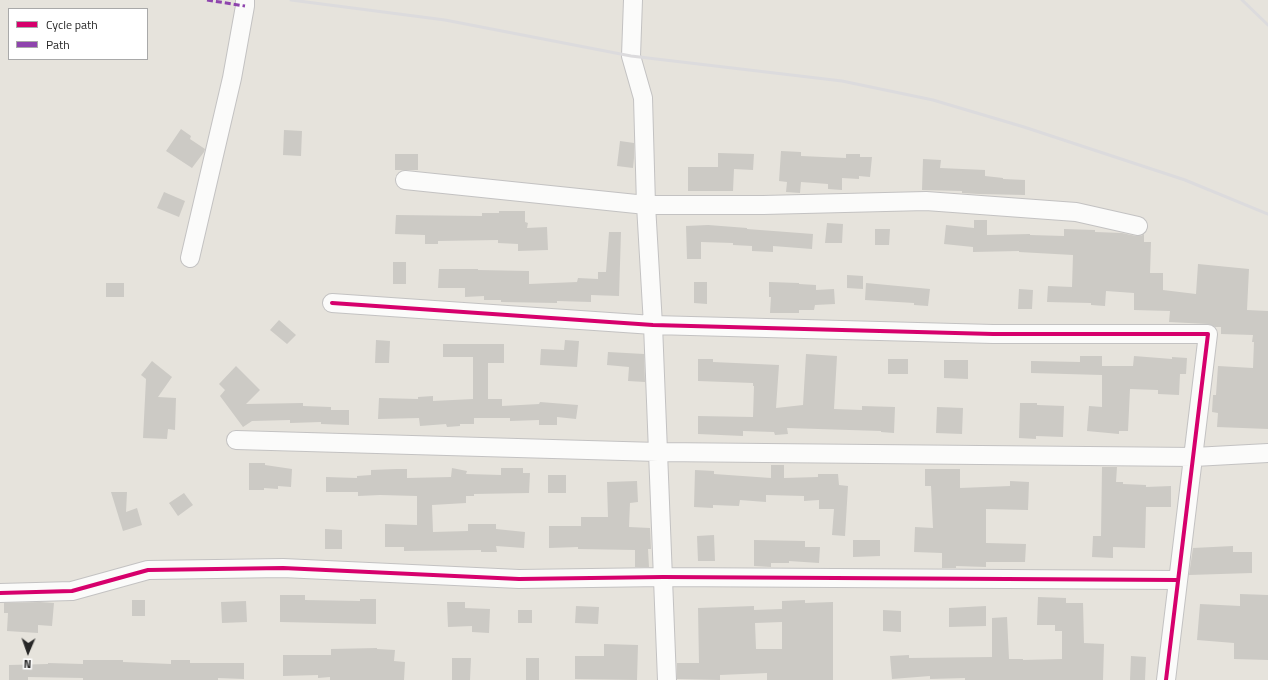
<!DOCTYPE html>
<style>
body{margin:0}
#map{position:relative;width:1268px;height:680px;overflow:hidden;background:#e6e3dc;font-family:"Titillium Web",sans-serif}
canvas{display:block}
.legend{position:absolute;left:8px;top:8px;width:140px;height:52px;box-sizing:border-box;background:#fff;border:1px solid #a9a9a9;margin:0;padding:5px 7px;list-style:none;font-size:12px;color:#272727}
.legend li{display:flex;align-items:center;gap:8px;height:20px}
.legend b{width:20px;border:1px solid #a9a9a9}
.north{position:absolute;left:8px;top:632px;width:40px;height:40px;-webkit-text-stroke:3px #fff;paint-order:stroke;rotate:182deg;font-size:11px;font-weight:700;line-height:16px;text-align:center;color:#272727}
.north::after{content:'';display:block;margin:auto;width:14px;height:18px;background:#272727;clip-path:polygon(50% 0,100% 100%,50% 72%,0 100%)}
</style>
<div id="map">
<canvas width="1268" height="680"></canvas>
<ul class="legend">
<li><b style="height:5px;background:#d6006c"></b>Cycle path</li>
<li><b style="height:5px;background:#8e44ad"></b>Path</li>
</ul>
<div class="north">N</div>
</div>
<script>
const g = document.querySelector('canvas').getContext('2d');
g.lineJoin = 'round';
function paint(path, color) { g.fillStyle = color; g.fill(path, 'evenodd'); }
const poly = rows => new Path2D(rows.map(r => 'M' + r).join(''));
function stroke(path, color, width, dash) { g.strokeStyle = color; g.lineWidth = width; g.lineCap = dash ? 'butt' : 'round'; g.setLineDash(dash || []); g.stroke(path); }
const building = poly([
 [181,129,191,136,190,139,205,149,204,152,192,168,166,151],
 [284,130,302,131,301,156,283,155],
 [620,141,634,143,634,158,633,168,617,166],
 [781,151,801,152,801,156,846,158,846,154,860,154,860,157,872,157,870,177,859,176,859,179,842,178,842,190,828,189,828,184,801,182,800,193,786,192,787,182,779,181],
 [718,153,754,154,753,170,734,169,733,191,688,191,688,167,718,167],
 [395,154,418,154,418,170,395,170],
 [923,159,941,160,940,168,985,170,985,176,1003,178,1003,179,1025,180,1025,195,979,194,962,193,962,191,922,190],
 [164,192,185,201,179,217,157,208],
 [499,211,525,211,525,222,528,223,527,228,547,227,548,250,518,251,518,244,498,243,498,240,438,241,438,244,425,244,425,235,395,234,396,215,482,216,482,213,499,213],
 [974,220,987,220,987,235,1030,234,1030,235,1064,236,1064,229,1095,230,1095,232,1122,233,1136,236,1141,236,1144,234,1144,242,1151,242,1150,273,1163,273,1163,290,1196,294,1198,264,1249,269,1247,310,1268,311,1268,429,1217,427,1218,413,1212,412,1213,395,1216,395,1218,366,1253,368,1254,342,1252,342,1253,335,1221,334,1221,327,1215,327,1208,324,1169,322,1170,311,1134,310,1134,293,1106,291,1105,306,1091,305,1091,303,1047,302,1048,286,1072,287,1073,255,1019,252,1019,251,973,252,973,247,944,244,946,225,974,228],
 [827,223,843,224,842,243,825,243],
 [708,225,747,228,747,229,813,234,812,249,773,246,773,252,752,251,752,246,733,245,733,243,701,242,701,259,687,259,686,226],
 [875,229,890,229,889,245,875,245],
 [609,232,621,232,619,296,591,295,591,302,557,301,557,303,501,302,501,300,484,300,484,296,465,297,465,288,438,288,439,269,478,269,478,270,529,271,529,284,577,282,578,278,598,279,598,272,606,272],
 [393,262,406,262,406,284,393,284],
 [847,275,863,276,863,289,847,288],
 [694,282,707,282,707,304,694,303],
 [769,282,799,283,799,284,816,285,816,290,834,289,835,304,815,305,814,310,799,310,799,313,770,313,771,297,769,297],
 [106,283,124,283,124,297,106,297],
 [866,283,930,289,928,306,914,305,914,303,865,300],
 [1019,289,1033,290,1032,309,1018,309],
 [279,320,296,335,287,344,270,330],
 [376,340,390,341,389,363,375,363],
 [565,340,579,341,577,367,540,365,541,349,564,350],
 [443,344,504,344,504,363,488,363,488,399,502,399,502,406,539,404,540,402,578,405,576,419,557,417,557,425,539,425,539,420,510,421,510,418,474,418,474,424,460,424,460,426,447,427,446,424,420,426,419,418,378,419,379,398,418,399,418,397,433,396,433,401,473,399,473,357,443,357],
 [608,352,644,354,645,382,628,381,629,367,607,365],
 [806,354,837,356,834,409,862,410,862,406,895,407,894,433,881,432,881,431,787,428,788,434,775,435,774,432,743,431,743,436,698,434,698,416,753,417,754,386,753,386,753,383,698,381,698,359,713,359,713,362,779,365,776,408,803,405],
 [1080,356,1102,356,1102,366,1133,366,1134,356,1172,359,1172,357,1187,358,1186,374,1180,374,1179,395,1158,394,1158,390,1130,389,1128,431,1119,431,1119,434,1087,431,1089,406,1102,407,1102,373,1102,375,1031,373,1031,361,1080,362],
 [888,359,908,359,908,374,888,374],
 [944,360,968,360,968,379,944,378],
 [152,361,172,377,158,397,176,398,175,430,168,429,167,439,143,438,146,379,141,375],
 [236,366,260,390,246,404,303,403,303,406,331,407,331,410,349,410,349,425,321,424,321,422,290,423,290,420,252,421,243,427,220,396,225,390,219,384],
 [1020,403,1037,403,1037,405,1064,406,1063,437,1036,436,1036,439,1019,438],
 [937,407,963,408,962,434,936,433],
 [249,463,265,463,265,465,292,469,291,487,278,486,278,489,264,488,264,490,249,490],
 [771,465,784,465,784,478,818,477,818,474,838,474,839,485,848,486,845,536,832,535,834,509,819,509,819,500,804,501,804,496,766,495,766,502,740,500,739,506,713,505,713,508,694,507,695,470,714,471,714,474,771,478],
 [1102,467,1117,467,1116,482,1123,482,1123,484,1146,485,1146,487,1171,486,1171,507,1146,507,1145,548,1113,547,1113,558,1092,557,1093,536,1101,536],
 [452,468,467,471,466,474,501,475,501,468,523,468,523,473,530,473,529,493,474,494,474,496,466,496,466,503,432,505,433,532,468,531,468,524,496,524,496,529,525,532,524,548,496,546,497,552,481,552,481,550,404,551,404,547,385,547,385,524,417,525,417,496,380,495,358,496,358,492,326,492,326,477,357,478,357,476,371,475,371,470,396,469,407,469,407,478,451,477],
 [925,469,960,469,960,488,1010,486,1010,481,1029,482,1028,510,986,509,986,543,1026,544,1025,562,986,562,986,567,956,566,956,568,942,568,942,553,914,552,915,527,933,528,931,486,925,486],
 [548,475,566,475,566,493,548,493],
 [637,481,638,502,630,503,629,527,650,528,651,549,648,549,649,567,635,567,635,550,578,549,578,547,549,548,549,526,581,526,581,517,608,517,607,482],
 [111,492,127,492,126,512,137,508,142,525,123,531],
 [184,493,193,505,178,516,169,503],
 [325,529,342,530,342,549,325,549],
 [714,535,715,561,698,561,697,536],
 [754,540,805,541,805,547,820,547,819,563,789,561,789,563,771,563,771,567,754,566],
 [853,540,880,540,880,556,853,557],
 [1233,546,1233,552,1252,552,1252,573,1189,575,1193,548],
 [1240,594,1268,595,1268,660,1234,659,1234,643,1197,640,1200,604,1240,606],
 [280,595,305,595,305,600,360,601,360,599,376,599,376,624,280,622],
 [1038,597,1066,598,1066,603,1083,603,1084,643,1104,644,1103,680,965,680,965,678,930,679,930,676,892,679,890,656,909,655,909,658,992,657,992,618,1007,617,1009,659,1023,659,1023,660,1062,659,1062,631,1055,631,1055,625,1037,625],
 [132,600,145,600,145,616,132,616],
 [805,600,805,603,833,602,833,680,767,680,767,673,720,675,720,680,677,679,677,663,699,663,698,608,754,606,754,610,782,609,782,601],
 [782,622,782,649,756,649,755,623],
 [246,601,247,622,222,623,221,602],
 [40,602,54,603,52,626,38,625,38,633,7,631,8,613,4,613,4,603],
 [447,602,465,602,465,608,490,609,489,633,472,632,472,626,448,627],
 [576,606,599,607,598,624,575,623],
 [986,606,986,626,949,627,949,608],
 [518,610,532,610,532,623,518,623],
 [883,610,901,611,901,632,883,631],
 [604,644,638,645,637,680,575,679,575,656,604,656],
 [377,648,377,649,395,650,394,661,405,662,404,680,330,680,330,677,318,678,318,675,283,676,283,655,331,655,331,649],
 [1131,656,1146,657,1145,680,1130,680],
 [452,658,471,658,470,680,452,680],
 [526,658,539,658,539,680,526,680],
 [83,660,123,660,123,662,171,664,171,660,190,660,190,663,244,663,244,679,218,678,218,680,83,680,83,678,28,677,28,680,9,680,9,665,48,664,48,663,83,664]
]);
const minor = poly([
 [633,0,631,56,643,98,646,205,653,325,667,680],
 [405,180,646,205,763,205,926,201,1076,212,1138,226],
 [190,258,232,78,245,6,245,0],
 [332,303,653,325,993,334,1208,334,1166,680],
 [236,440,658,452,1194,457,1268,453],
 [0,593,72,591,148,570,283,568,519,579,663,577,1178,580]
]);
const rail = poly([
 [291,0,445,20,631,56,842,81,933,100,1024,127,1185,180,1268,214],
 [1242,0,1268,25]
]);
const quiet = poly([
 [207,0,245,6]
]);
const cycleway = poly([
 [332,303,653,325,993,334,1208,334,1166,680],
 [0,593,72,591,148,570,283,568,519,579,663,577,1178,580]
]);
paint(building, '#cccac5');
stroke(minor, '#c3c2c2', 20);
stroke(minor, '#fbfbfa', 18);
stroke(rail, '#dcdbdd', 3);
stroke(quiet, '#8e44ad', 3, [6, 3]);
stroke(cycleway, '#d6006c', 4);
</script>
